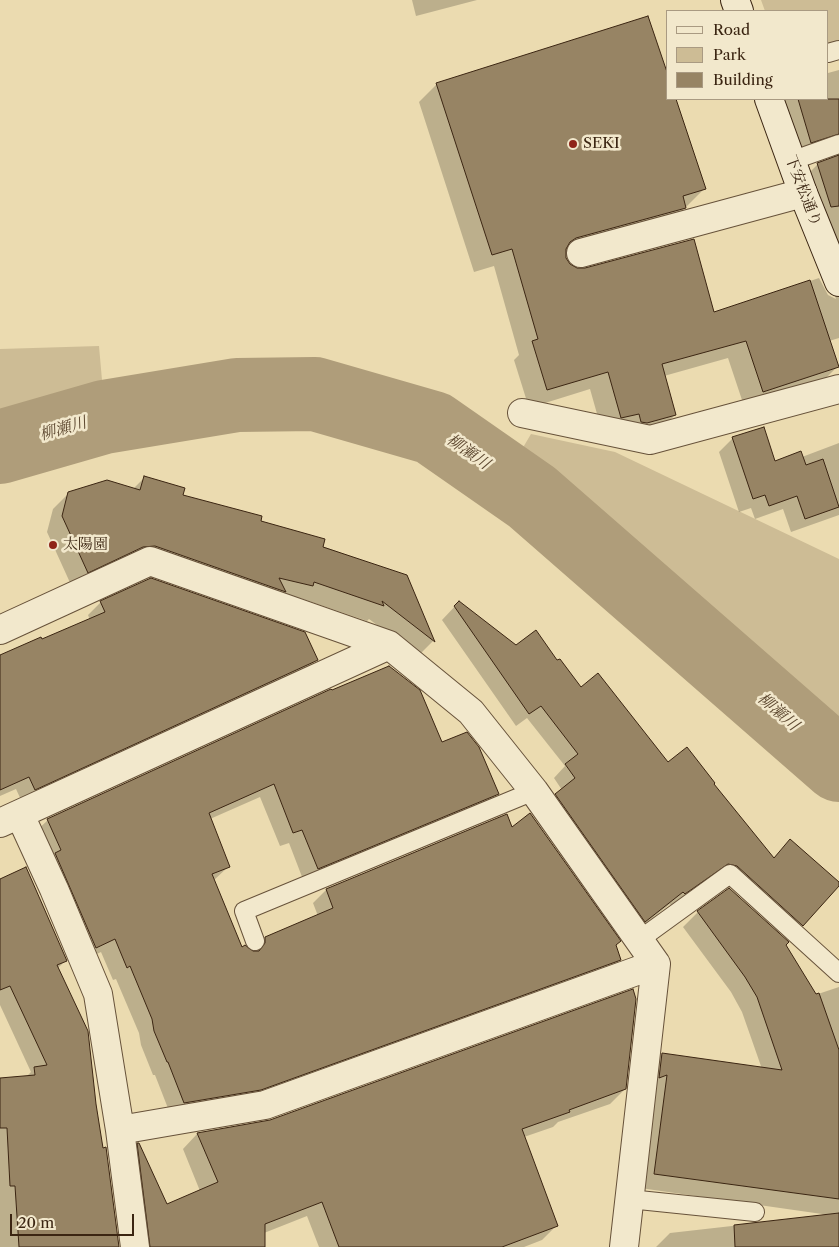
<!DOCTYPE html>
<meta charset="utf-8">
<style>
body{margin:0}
#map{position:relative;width:839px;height:1247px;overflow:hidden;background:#ebdbb0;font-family:"Libre Caslon Text",serif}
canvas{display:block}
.legend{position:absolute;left:666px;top:10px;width:162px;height:90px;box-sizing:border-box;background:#f2e8cc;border:1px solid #a99a82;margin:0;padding:6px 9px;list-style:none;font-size:15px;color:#3b2512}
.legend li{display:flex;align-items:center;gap:10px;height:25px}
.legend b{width:25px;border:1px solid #a99a82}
.scale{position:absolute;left:10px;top:1214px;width:124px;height:22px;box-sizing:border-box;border:2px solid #3b2512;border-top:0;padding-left:6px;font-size:15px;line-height:18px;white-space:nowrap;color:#3b2512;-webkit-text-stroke:4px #f2e8cc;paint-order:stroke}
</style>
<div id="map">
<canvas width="839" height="1247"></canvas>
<ul class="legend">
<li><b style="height:6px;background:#f2e8cc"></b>Road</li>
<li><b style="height:14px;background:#cdbc95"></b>Park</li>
<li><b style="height:14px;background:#978464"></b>Building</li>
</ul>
<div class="scale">20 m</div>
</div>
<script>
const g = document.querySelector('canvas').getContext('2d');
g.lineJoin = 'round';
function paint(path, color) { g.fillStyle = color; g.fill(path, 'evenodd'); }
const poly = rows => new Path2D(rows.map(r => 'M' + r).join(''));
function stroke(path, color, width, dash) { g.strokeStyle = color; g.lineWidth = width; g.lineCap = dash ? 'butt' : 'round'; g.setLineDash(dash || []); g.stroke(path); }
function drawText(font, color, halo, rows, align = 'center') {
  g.font = font + ' "Libre Caslon Text","Noto Serif JP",serif'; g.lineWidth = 5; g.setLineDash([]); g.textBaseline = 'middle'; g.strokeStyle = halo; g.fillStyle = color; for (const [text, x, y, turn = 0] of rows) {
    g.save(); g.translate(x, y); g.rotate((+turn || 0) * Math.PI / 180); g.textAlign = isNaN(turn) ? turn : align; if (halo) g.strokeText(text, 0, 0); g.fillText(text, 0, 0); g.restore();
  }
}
const green = poly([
 [761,0,839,0,839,44,828,47,828,11,765,11],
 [99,346,104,403,0,429,0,349],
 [531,434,615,452,839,559,839,727,515,461]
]);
const shadow = poly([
 [412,0,477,0,416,16],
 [839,70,839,338,829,341,838,366,820,384,745,409,728,358,664,376,675,415,657,433,603,435,590,389,529,408,514,360,519,355,494,266,474,272,419,102,437,84,675,99,705,188,667,226,565,254,565,257,569,265,577,269,713,314,819,278,828,295,836,299,800,182,818,164,831,159,828,153,793,160,778,99,828,99,828,73],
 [733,438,775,462,802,457,839,443,839,515,791,532,783,509,755,519,751,508,739,512,719,452],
 [145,477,182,496,406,576,433,641,418,656,369,619,367,621,300,598,297,601,138,561,72,587,47,532,53,509,69,493,133,489],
 [101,602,316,660,304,673,22,802,16,789,0,796,0,657,90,620,88,615],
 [459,602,516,646,557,662,580,688,668,764,713,784,773,859,778,854,839,884,789,938,724,879,714,876,671,906,670,904,632,934,543,807,562,790,554,778,565,766,527,718,516,726,442,620],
 [441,744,497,794,484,807,304,882,289,843,280,846,260,797,210,819,228,867,213,881,242,948,252,952,266,938,318,916,313,903,326,890,506,815,512,829,615,946,620,960,606,973,246,1103,171,1116,155,1075,153,1075,141,1045,139,1033,116,979,113,980,101,952,82,961,34,833,48,820],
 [0,880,66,960,58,968,95,1105,118,1247,0,1247,0,1079,26,1077,31,1072,0,1005],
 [698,912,784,944,815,995,839,987,839,1247,656,1247,670,1233,829,1215,640,1188,647,1069,662,1054,762,1069,742,1012,731,992,683,927],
 [625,1089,610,1104,558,1122,553,1127,524,1137,557,1225,542,1240,524,1247,319,1247,307,1216,264,1233,264,1247,152,1247,147,1208,144,1205,149,1247,134,1247,123,1159,138,1144,166,1206,200,1191,183,1149,197,1134]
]);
const river = poly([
 [0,447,104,417,237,395,315,394,433,428,532,497,839,765]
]);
const building = poly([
 [648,16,668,75,668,99,676,99,706,189,683,196,686,208,576,238,570,242,566,249,566,258,570,264,577,268,585,268,694,239,714,312,810,280,839,367,763,392,746,341,662,364,676,415,647,423,641,422,639,414,621,418,608,372,547,390,532,341,538,339,512,249,492,255,436,83,648,16],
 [798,99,839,99,839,134,811,143,798,99],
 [839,155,839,206,831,207,817,163,839,155],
 [764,427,775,461,801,451,806,465,823,459,839,507,805,519,797,496,769,506,765,495,753,499,732,437,764,427],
 [144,476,185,488,183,495,262,516,261,521,325,539,323,547,407,575,435,642,382,601,384,606,314,582,313,586,279,578,286,592,155,546,143,547,88,573,62,516,68,492,107,480,140,490,144,476],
 [151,578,305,632,318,660,35,790,29,777,0,790,0,655,41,637,42,639,105,612,100,601,151,578],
 [459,601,516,645,536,630,557,660,560,659,581,687,598,673,668,762,687,747,715,783,714,784,774,858,790,839,839,882,839,886,803,926,737,866,728,864,685,894,683,892,645,922,555,794,575,778,565,764,578,754,541,706,529,714,454,606,459,601],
 [389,666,420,690,442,742,467,732,479,747,499,794,318,869,302,830,293,833,274,784,209,813,230,867,212,874,242,947,245,945,253,951,259,951,265,943,265,937,333,908,326,889,507,814,512,827,530,813,621,941,616,945,621,960,261,1090,184,1103,168,1062,167,1062,154,1031,152,1019,130,966,127,968,115,939,96,948,55,853,61,850,47,819,331,689,332,690,389,666],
 [26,867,67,961,57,965,88,1031,96,1104,103,1148,106,1147,119,1247,19,1247,15,1186,10,1186,7,1128,0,1128,0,1078,35,1075,34,1067,47,1065,10,986,0,990,0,879,26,867],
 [729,888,789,942,786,945,816,994,819,993,839,1050,839,1199,654,1174,667,1075,659,1078,662,1053,782,1070,757,997,745,977,697,911,729,888],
 [633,989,636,999,626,1089,569,1110,570,1112,522,1129,558,1226,502,1247,339,1247,322,1202,265,1224,265,1247,150,1247,137,1143,139,1143,167,1204,218,1182,197,1133,270,1120,633,989],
 [839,1213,839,1247,735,1247,734,1225,839,1213]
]);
const lane = poly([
 [828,53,839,50],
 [791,161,839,144],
 [639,940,730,874,839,973],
 [255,941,244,911,534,791],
 [629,1199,755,1212]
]);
const street = poly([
 [581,253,803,193],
 [522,413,650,440,839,389],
 [0,630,150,561,389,645,471,712,534,791,656,964,624,1247],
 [20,815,54,889,98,994,120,1130,135,1247],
 [0,823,389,645],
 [120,1130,265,1105,656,964]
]);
const secondary = poly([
 [735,0,739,11],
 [769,99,803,193,839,282]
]);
const markers = [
 [573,144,5,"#8f2418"],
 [53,545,5,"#8f2418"]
];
const poiNames = [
 ["SEKI",583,144],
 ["太陽園",63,545]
];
const streetNames = [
 ["下安松通り",803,191,69]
];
const waterNames = [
 ["柳瀬川",63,429,-16],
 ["柳瀬川",468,452,35],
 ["柳瀬川",778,712,41]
];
paint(green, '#cdbc95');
paint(shadow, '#0003');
stroke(river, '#af9d7a', 74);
paint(building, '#978464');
stroke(building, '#3b2512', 1);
stroke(lane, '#67523a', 20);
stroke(street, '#67523a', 30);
stroke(secondary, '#3b2512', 30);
stroke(lane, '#f2e8cc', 18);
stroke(street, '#f2e8cc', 28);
stroke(secondary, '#f2e8cc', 28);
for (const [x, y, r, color] of markers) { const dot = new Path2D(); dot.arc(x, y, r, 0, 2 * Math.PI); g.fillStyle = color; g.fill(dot); stroke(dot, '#f2e8cc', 2); }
drawText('15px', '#3b2512', '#f2e8cc', poiNames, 'left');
drawText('15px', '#3b2512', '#f2e8cc', streetNames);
drawText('italic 16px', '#5e4931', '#f2e8cc', waterNames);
</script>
